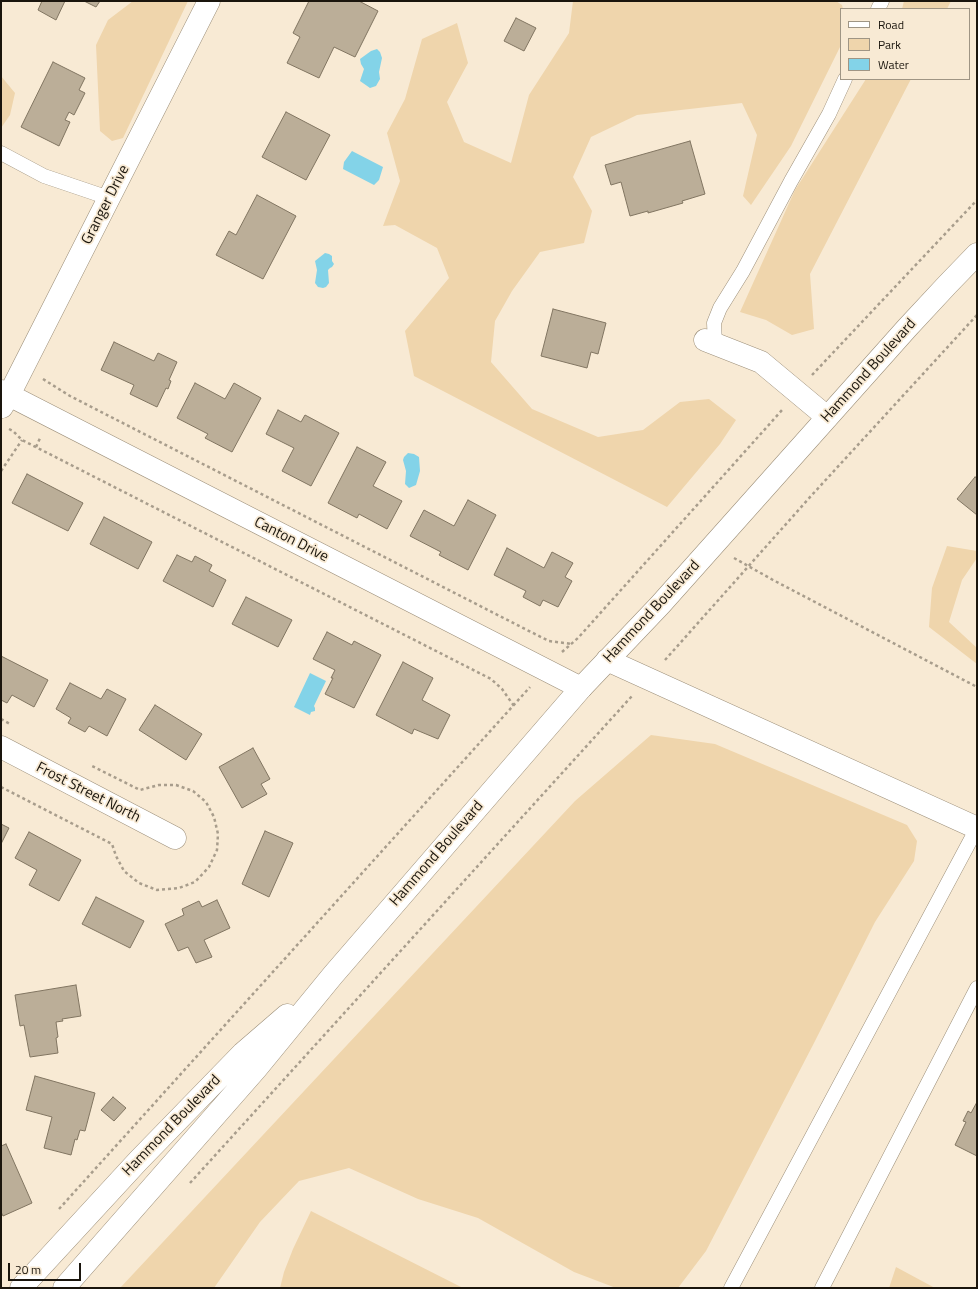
<!DOCTYPE html>
<style>
body{margin:0}
#map{position:relative;width:978px;height:1289px;overflow:hidden;background:#f8ead4;font-family:"Titillium Web",sans-serif}
canvas{display:block}
.frame{position:absolute;inset:0;border:2px solid #1a150d;pointer-events:none}
.legend{position:absolute;left:840px;top:8px;width:130px;height:72px;box-sizing:border-box;background:#f8ead4;border:1px solid #9f9584;margin:0;padding:5px 7px;list-style:none;font-size:12px;color:#1a150d}
.legend li{display:flex;align-items:center;gap:8px;height:20px}
.legend b{width:20px;border:1px solid #9f9584}
.scale{position:absolute;left:8px;top:1263px;width:73px;height:18px;box-sizing:border-box;border:2px solid #1a150d;border-top:0;padding-left:5px;font-size:12px;line-height:14px;white-space:nowrap;color:#1a150d;-webkit-text-stroke:3px #f8ead4;paint-order:stroke}
</style>
<div id="map">
<canvas width="978" height="1289"></canvas>
<div class="frame"></div>
<ul class="legend">
<li><b style="height:5px;background:#fff"></b>Road</li>
<li><b style="height:11px;background:#efd5ac"></b>Park</li>
<li><b style="height:11px;background:#83d3e8"></b>Water</li>
</ul>
<div class="scale">20 m</div>
</div>
<script>
const g = document.querySelector('canvas').getContext('2d');
g.lineJoin = 'round';
function paint(path, color) { g.fillStyle = color; g.fill(path, 'evenodd'); }
const poly = rows => new Path2D(rows.map(r => 'M' + r).join(''));
function stroke(path, color, width, dash) { g.strokeStyle = color; g.lineWidth = width; g.lineCap = dash ? 'butt' : 'round'; g.setLineDash(dash || []); g.stroke(path); }
function drawText(font, color, halo, rows, align = 'center') {
  g.font = font + ' "Titillium Web",sans-serif'; g.lineWidth = 3.5; g.setLineDash([]); g.textBaseline = 'middle'; g.strokeStyle = halo; g.fillStyle = color; for (const [text, x, y, turn = 0] of rows) {
    g.save(); g.translate(x, y); g.rotate((+turn || 0) * Math.PI / 180); g.textAlign = isNaN(turn) ? turn : align; if (halo) g.strokeText(text, 0, 0); g.fillText(text, 0, 0); g.restore();
  }
}
const green = poly([
 [133,1,188,1,123,138,112,141,100,131,96,45,108,20],
 [573,1,836,1,842,5,843,9,841,9,841,45,791,146,751,205,743,196,757,135,742,103,637,115,591,137,573,177,592,211,584,243,540,252,512,291,495,321,491,362,532,409,598,437,643,430,680,402,709,399,736,420,720,444,667,507,414,376,405,331,449,278,437,248,395,225,383,226,400,181,387,133,405,99,422,39,457,23,468,63,447,102,464,142,511,163,529,95,569,33],
 [904,1,951,1,947,9,902,9],
 [1,76,15,93,10,115,1,128],
 [866,79,911,79,810,274,814,329,792,335,766,320,740,312,795,190],
 [947,546,977,551,977,558,962,580,949,622,977,648,977,664,929,627,932,588],
 [651,735,715,744,907,825,917,841,914,861,875,922,814,1043,706,1251,678,1288,616,1288,574,1272,478,1218,418,1199,349,1168,299,1181,260,1222,214,1288,120,1288,575,801],
 [311,1211,463,1288,280,1288,284,1272,293,1249],
 [896,1267,935,1288,889,1288]
]);
const water = poly([
 [377,49,380,52,382,58,379,72,380,79,376,86,370,88,360,81,364,69,361,64,360,59,371,51],
 [352,151,383,167,379,180,374,185,343,169,344,162],
 [325,253,329,254,332,256,332,261,334,264,332,267,330,268,328,270,329,283,326,287,323,288,318,287,315,283,317,270,315,261],
 [408,453,414,454,419,457,420,471,416,485,409,488,405,484,406,471,403,460,404,457],
 [310,673,326,681,314,706,315,708,315,711,311,712,310,715,294,707]
]);
const building = poly([
 [42,1,65,1,56,20,38,10,42,1],
 [84,1,100,1,96,7,84,1],
 [309,1,359,1,378,11,355,57,334,47,319,78,287,63,300,37,293,33,309,1],
 [516,18,536,28,524,51,504,41,516,18],
 [53,62,85,78,79,90,85,93,74,115,69,112,65,120,70,122,59,146,21,127,53,62],
 [286,112,330,135,306,180,262,157,286,112],
 [690,141,705,194,682,201,683,203,648,213,648,211,630,216,621,182,611,185,605,165,690,141],
 [257,195,296,216,263,279,216,255,229,231,236,235,257,195],
 [553,309,606,323,598,354,591,352,587,368,541,356,553,309],
 [114,342,154,361,158,353,177,362,169,380,171,381,168,389,166,388,157,407,130,394,134,385,101,370,114,342],
 [195,383,225,399,234,383,261,398,232,452,205,438,208,434,177,418,195,383],
 [278,410,301,422,305,415,339,433,311,486,282,471,294,448,266,434,278,410],
 [357,447,386,462,373,486,402,501,387,529,359,514,357,518,328,503,357,447],
 [27,474,83,503,68,531,12,503,27,474],
 [975,477,977,478,977,515,957,499,975,477],
 [468,500,496,515,468,570,439,555,441,552,410,536,424,510,454,526,468,500],
 [104,517,152,542,138,569,90,544,104,517],
 [507,548,544,568,552,552,573,563,565,577,572,581,558,607,543,600,540,606,523,597,526,591,494,575,507,548],
 [177,555,192,562,195,556,212,565,209,571,226,580,213,607,163,581,177,555],
 [246,597,292,620,278,647,232,624,246,597],
 [327,632,352,645,354,641,381,655,354,708,325,694,333,678,331,678,335,670,313,659,327,632],
 [1,656,48,680,34,707,12,695,7,703,1,700,1,656],
 [403,662,433,678,422,700,450,715,438,739,414,729,412,734,376,715,403,662],
 [70,683,101,699,107,689,126,699,107,736,89,726,85,732,68,723,71,718,56,709,70,683],
 [155,705,202,734,186,760,139,730,155,705],
 [253,748,270,779,261,784,267,794,242,808,219,767,253,748],
 [1,824,9,828,1,844,1,824],
 [265,831,293,843,269,897,242,884,265,831],
 [29,832,81,860,59,901,29,885,37,870,15,858,29,832],
 [96,897,144,921,130,948,82,924,96,897],
 [217,900,230,928,204,940,212,957,196,963,188,947,178,951,165,924,184,915,182,909,199,901,202,907,217,900],
 [76,985,81,1016,62,1019,63,1021,56,1022,58,1037,56,1038,58,1053,30,1057,24,1025,20,1026,15,995,76,985],
 [35,1076,95,1093,85,1131,80,1130,77,1140,75,1139,71,1155,44,1148,52,1117,26,1110,35,1076],
 [113,1097,126,1108,114,1121,101,1110,113,1097],
 [977,1102,977,1156,955,1145,966,1122,963,1121,968,1111,971,1113,977,1102],
 [6,1144,32,1203,3,1216,1,1212,1,1146,6,1144]
]);
const path = poly([
 [812,375,977,200],
 [43,379,70,396,527,630,549,641,572,644],
 [9,429,13,431,22,440,491,679,502,689,514,706],
 [36,447,41,436],
 [1,471,22,440],
 [734,558,773,580,977,687],
 [562,652,578,638,783,409],
 [665,660,811,496,977,315],
 [1,719,10,724],
 [1,787,112,844,116,856,124,871,139,883,157,890,179,888,195,882,209,867,217,850,218,834,214,817,206,802,193,791,176,785,159,785,140,790,92,766],
 [190,1183,632,696],
 [59,1209,530,687]
]);
const service = poly([
 [878,9,882,1],
 [1,153,44,176,109,198],
 [715,344,714,323,720,308,743,271,791,181,829,114,845,79],
 [731,1288,977,828],
 [822,1288,977,988]
]);
const minor = poly([
 [705,340,761,362,827,417],
 [1,391,581,688],
 [2,407,9,395,209,1],
 [607,660,977,828],
 [1,747,175,838]
]);
const tertiary = poly([
 [21,1288,138,1161,243,1053,287,1015],
 [64,1288,256,1069,333,975,581,688,660,605,907,328,947,285,977,254]
]);
const streetNames = [
 ["Granger Drive",106,205,-63],
 ["Hammond Boulevard",869,371,-48],
 ["Canton Drive",291,540,27],
 ["Hammond Boulevard",652,612,-47],
 ["Frost Street North",88,793,27],
 ["Hammond Boulevard",437,854,-49],
 ["Hammond Boulevard",172,1126,-46]
];
paint(green, '#efd5ac');
paint(water, '#83d3e8');
paint(building, '#bbae98');
stroke(building, '#817561', 1);
stroke(service, '#9c8f7a', 15);
stroke(minor, '#9c8f7a', 23);
stroke(tertiary, '#9c8f7a', 23);
stroke(path, '#a89d8c', 2.5, [3, 3]);
stroke(service, '#fff', 14);
stroke(minor, '#fff', 22);
stroke(tertiary, '#fff', 22);
drawText('15px', '#1a150d', '#f8ead4', streetNames);
</script>
